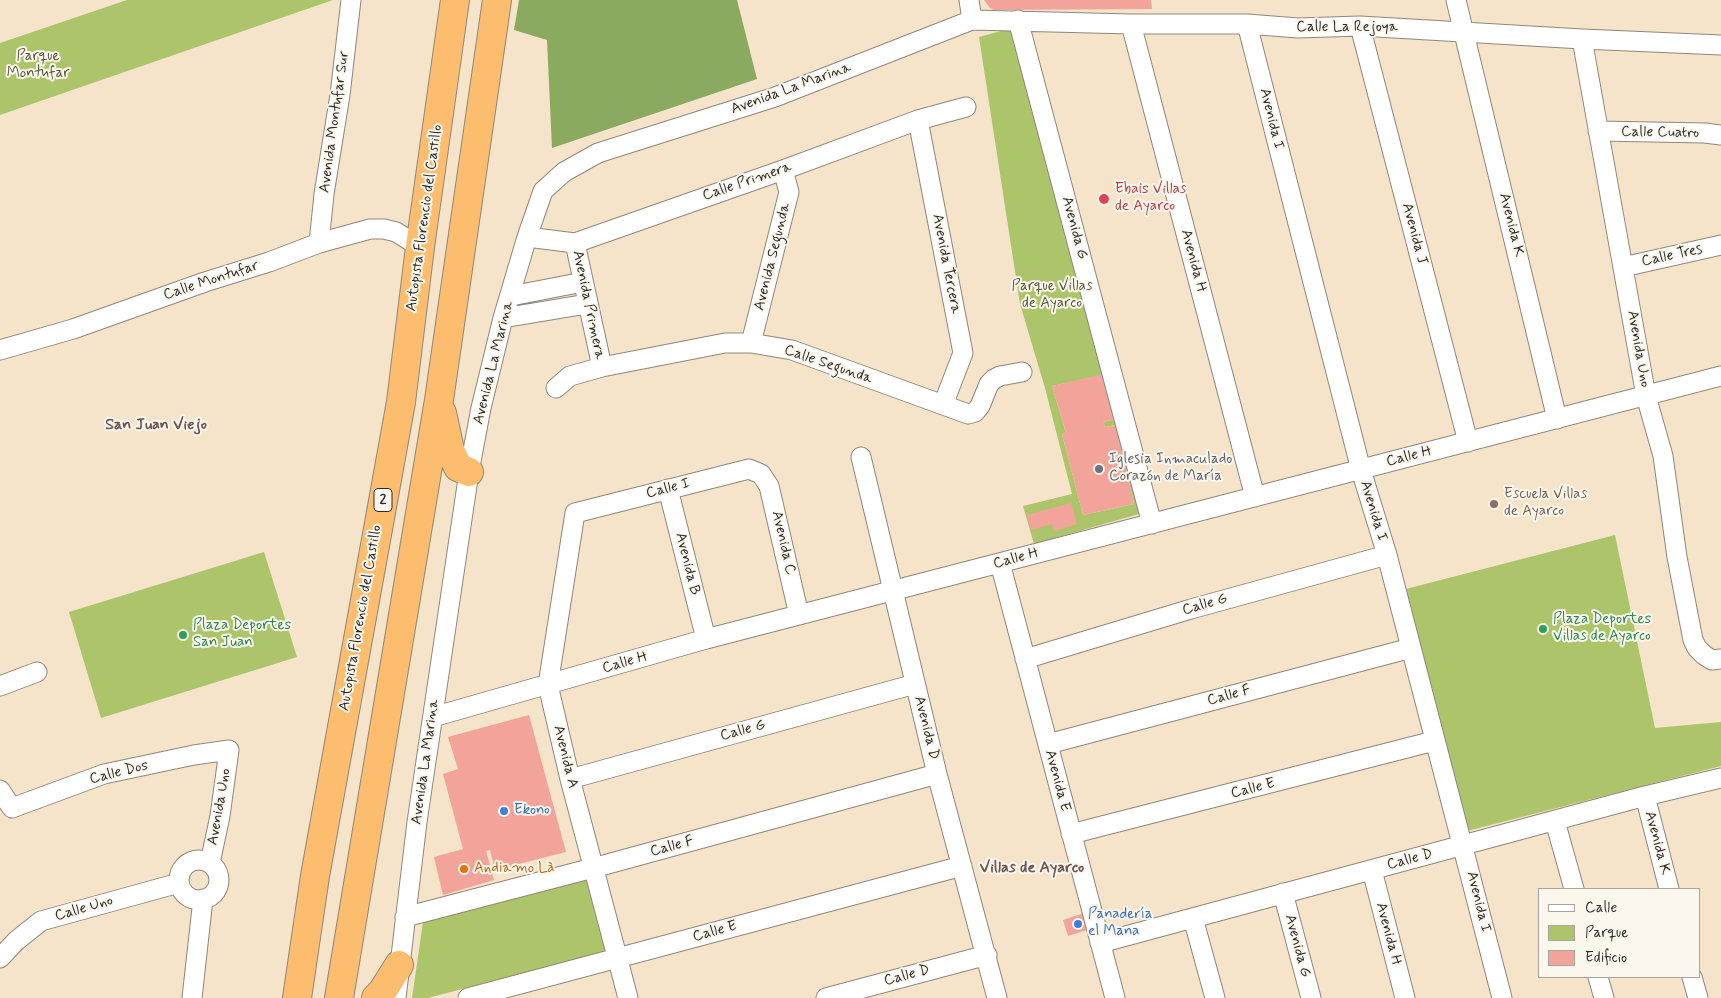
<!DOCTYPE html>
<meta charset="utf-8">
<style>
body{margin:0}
#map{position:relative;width:1721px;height:998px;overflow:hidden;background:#f5e3ca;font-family:Mynerve,sans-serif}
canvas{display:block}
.legend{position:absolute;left:1538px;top:888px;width:162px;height:90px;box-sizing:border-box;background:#fbf7ec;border:1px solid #a8a59f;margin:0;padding:6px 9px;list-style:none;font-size:15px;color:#2b2b2b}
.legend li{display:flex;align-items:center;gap:10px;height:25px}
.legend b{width:25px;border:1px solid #a8a59f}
</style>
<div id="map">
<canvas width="1721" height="998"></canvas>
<ul class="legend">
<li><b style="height:6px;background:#fff"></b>Calle</li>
<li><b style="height:14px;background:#acc56b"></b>Parque</li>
<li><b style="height:14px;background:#f3a49a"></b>Edificio</li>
</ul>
</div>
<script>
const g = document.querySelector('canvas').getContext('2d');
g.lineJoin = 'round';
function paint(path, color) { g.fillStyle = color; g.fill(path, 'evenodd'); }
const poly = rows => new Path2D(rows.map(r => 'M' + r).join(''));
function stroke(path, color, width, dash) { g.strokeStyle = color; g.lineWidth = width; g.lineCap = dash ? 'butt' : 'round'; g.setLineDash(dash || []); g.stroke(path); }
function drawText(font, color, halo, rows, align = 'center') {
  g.font = font + ' Mynerve,sans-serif'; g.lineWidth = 4; g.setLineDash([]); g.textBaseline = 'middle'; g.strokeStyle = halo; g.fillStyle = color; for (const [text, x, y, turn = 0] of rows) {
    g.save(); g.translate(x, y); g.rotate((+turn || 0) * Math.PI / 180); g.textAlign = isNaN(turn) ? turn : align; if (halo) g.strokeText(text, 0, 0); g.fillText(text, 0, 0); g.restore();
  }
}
const green = poly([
 [127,0,333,0,0,115,0,43],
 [1016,27,1141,511,1139,514,1034,544,1023,506,1072,494,1045,388,1020,304,979,37],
 [1103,375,1115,419,1103,422,1105,427,1116,425,1134,504,1083,515,1062,434,1066,433,1052,386],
 [1615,535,1655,728,1721,722,1721,766,1467,831,1402,590],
 [264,552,297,657,101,718,69,612],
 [589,879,606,951,428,998,412,998,423,922]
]);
const forest = poly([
 [519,0,737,0,757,79,552,148,547,40,514,30]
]);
const building = poly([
 [984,0,1151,0,1152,9,994,10,990,8],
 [1103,374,1115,419,1103,422,1105,427,1116,425,1134,504,1083,515,1062,434,1066,433,1052,386],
 [1071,503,1077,524,1054,531,1052,524,1031,530,1027,515],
 [529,715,566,852,495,870,490,850,486,851,494,880,443,895,434,857,463,849,443,774,458,769,448,737],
 [1090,911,1093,928,1068,936,1063,920]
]);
const minor = poly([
 [969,0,972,20],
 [1456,0,1557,419],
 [1018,20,1152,524],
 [1131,24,1255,497],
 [1247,24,1361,470,1387,555,1502,998],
 [1360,26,1468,442],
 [1582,39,1646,396,1663,456,1677,557,1693,640,1697,648,1704,655,1712,660,1721,659],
 [918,120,963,353,943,405],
 [1598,131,1705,133,1721,135],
 [527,237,575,243,783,170,918,120,966,107],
 [319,243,324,194,340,95,351,0],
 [575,243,602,367],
 [1623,267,1721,245],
 [511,296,583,282],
 [503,318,587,304],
 [751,343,789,192,783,170],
 [0,350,73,329,205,282,269,262,319,243,370,229,384,229,396,232,420,247],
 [556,388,570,376,602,367,725,343,751,343,792,350,968,414,975,412,980,406,989,384,994,379,1000,376,1022,372],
 [861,457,937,774,997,998],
 [668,489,706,639],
 [1000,563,1115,998],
 [1025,659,1191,609,1387,555],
 [0,686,37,672],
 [433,717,706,639,1721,376],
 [1048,744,1411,648],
 [570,779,915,684],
 [0,790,12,808,104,774,194,755,229,750,220,816,210,863],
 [1645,796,1669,889],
 [1555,821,1574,889],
 [1071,834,1434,741],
 '179 880a20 20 0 1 1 40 0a20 20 0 1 1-40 0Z',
 [1372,870,1405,998],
 [1283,893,1311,998],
 [405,917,593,868,937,774],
 [1193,918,1215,998],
 [1100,943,1645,796,1721,778],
 [0,958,16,941,41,921,179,883],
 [1598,977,1604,998],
 [1692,977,1698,998],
 [192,998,203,899],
 [396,998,417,822,469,472,481,408,503,318,527,237,543,191,564,172,598,153,775,97,972,20,1131,24,1247,24,1298,28,1360,26,1582,39,1721,45],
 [468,998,962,866],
 [628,998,570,779,548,685,575,513,749,469,761,474,769,486,799,615],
 [826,998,987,955]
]);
const highway = poly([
 [442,413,450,450,458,467,469,472],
 [297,998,315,876,401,402,420,247,455,0],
 [339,998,439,400,497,0],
 [376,998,382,992,399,965]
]);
const markers = [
 [1104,199,6,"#e0444e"],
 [1099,469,5,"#6b7280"],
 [1494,504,5,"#8d6e63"],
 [1543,629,5,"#2e9e5b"],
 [183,635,5,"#2e9e5b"],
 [504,811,5,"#3f7fe0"],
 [464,869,5,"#e8710a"],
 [1078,924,5,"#3f7fe0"]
];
const shields = [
 [383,500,18]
];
const shieldNames = [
 ["2",383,500]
];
const streetNames = [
 ["Calle La Rejoya",1347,28],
 ["Avenida La Marina",791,89,-20],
 ["Avenida I",1271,119,76],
 ["Avenida Montufar Sur",335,122,-82],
 ["Calle Cuatro",1660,133,1],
 ["Calle Primera",747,182,-19],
 ["Autopista Florencio del Castillo",425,218,-82],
 ["Avenida K",1511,225,76],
 ["Avenida G",1074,228,75],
 ["Avenida J",1414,234,75],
 ["Calle Tres",1672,256,-12],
 ["Avenida Segunda",773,257,-76],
 ["Avenida H",1193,261,75],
 ["Avenida Tercera",946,264,79],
 ["Calle Montufar",211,281,-18],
 ["Avenida Primera",588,305,78],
 ["Avenida Uno",1638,349,80],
 ["Avenida La Marina",494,363,-76],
 ["Calle Segunda",828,365,19],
 ["Calle H",1409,457,-14],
 ["Calle I",668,489,-14],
 ["Avenida I",1373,511,73],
 ["Avenida C",783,543,77],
 ["Calle H",1016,559,-15],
 ["Avenida B",687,564,76],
 ["Calle G",1205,605,-16],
 ["Autopista Florencio del Castillo",361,618,-80],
 ["Calle H",625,663,-16],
 ["Calle F",1229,696,-15],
 ["Avenida D",926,728,76],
 ["Calle G",743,731,-15],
 ["Avenida A",565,757,76],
 ["Avenida La Marina",426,762,-82],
 ["Calle Dos",119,773,-14],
 ["Avenida E",1057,781,75],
 ["Calle E",1253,789,-14],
 ["Avenida Uno",220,807,-80],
 ["Avenida K",1657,843,75],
 ["Calle F",672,847,-15],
 ["Calle D",1410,860,-15],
 ["Avenida I",1478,902,76],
 ["Calle Uno",84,909,-16],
 ["Calle E",715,932,-15],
 ["Avenida H",1388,934,75],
 ["Avenida G",1297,946,75],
 ["Calle D",907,976,-15]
];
const parkNames = [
 ["Parque",38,57],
 ["Montufar",38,74],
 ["Parque Villas",1052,287],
 ["de Ayarco",1052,304]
];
const healthNames = [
 ["Ebais Villas",1115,190],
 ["de Ayarco",1115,207]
];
const worshipNames = [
 ["Iglesia Inmaculado",1109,460],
 ["Corazón de María",1109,477]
];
const educationNames = [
 ["Escuela Villas",1504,495],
 ["de Ayarco",1504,512]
];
const leisureNames = [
 ["Plaza Deportes",1553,620],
 ["Villas de Ayarco",1553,637],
 ["Plaza Deportes",193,626],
 ["San Juan",193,643]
];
const shopNames = [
 ["Ekono",514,811],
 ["Panadería",1088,915],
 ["el Mana",1088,932]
];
const foodNames = [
 ["Andiamo Là",474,869]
];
const neighbourhoodNames = [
 ["San Juan Viejo",156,426],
 ["Villas de Ayarco",1032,869]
];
paint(green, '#acc56b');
paint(forest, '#89aa5f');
paint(building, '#f3a49a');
stroke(minor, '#90877a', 21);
stroke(highway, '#90877a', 30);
stroke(minor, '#fff', 19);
stroke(highway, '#fcbd6f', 28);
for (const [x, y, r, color] of markers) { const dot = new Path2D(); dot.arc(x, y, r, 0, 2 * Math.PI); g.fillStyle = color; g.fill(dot); stroke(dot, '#fbf7ec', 2); }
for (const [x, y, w] of shields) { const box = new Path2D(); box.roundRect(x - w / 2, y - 11.5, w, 23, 4); g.fillStyle = '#fbf7ec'; g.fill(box); stroke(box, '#2b2b2b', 1); }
drawText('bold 14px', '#2b2b2b', null, shieldNames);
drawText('15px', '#2b2b2b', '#fbf7ec', streetNames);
drawText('15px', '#52593e', '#fbf7ec', parkNames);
drawText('15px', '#be3a42', '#fbf7ec', healthNames, 'left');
drawText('15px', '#5b616d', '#fbf7ec', worshipNames, 'left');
drawText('15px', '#785e54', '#fbf7ec', educationNames, 'left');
drawText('15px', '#27864d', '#fbf7ec', leisureNames, 'left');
drawText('15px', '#366cbe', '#fbf7ec', shopNames, 'left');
drawText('15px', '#c56008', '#fbf7ec', foodNames, 'left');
drawText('bold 16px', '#715552', '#fbf7ec', neighbourhoodNames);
</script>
